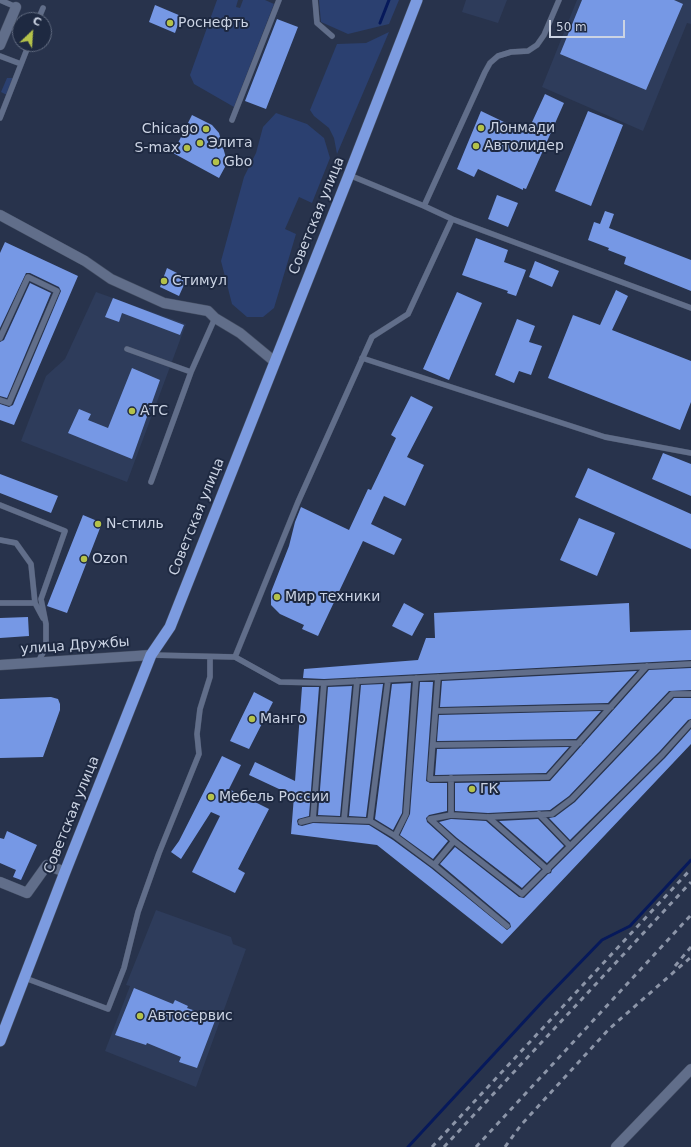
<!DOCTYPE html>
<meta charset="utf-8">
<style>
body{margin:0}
#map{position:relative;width:691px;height:1147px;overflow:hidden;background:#28334c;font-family:"DejaVu Sans",sans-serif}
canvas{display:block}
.north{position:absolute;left:12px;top:12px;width:40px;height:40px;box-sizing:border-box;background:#1e2941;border:1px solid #636d82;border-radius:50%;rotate:25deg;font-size:11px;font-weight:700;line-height:16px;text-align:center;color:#cbd3e3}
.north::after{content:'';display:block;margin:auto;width:14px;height:18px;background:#b4c24a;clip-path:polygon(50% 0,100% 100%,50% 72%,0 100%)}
.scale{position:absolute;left:549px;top:20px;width:76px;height:18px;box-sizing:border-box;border:2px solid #cbd3e3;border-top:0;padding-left:5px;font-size:12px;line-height:14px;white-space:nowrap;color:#cbd3e3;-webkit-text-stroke:3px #1e2941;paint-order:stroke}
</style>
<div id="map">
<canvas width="691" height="1147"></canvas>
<div class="north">С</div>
<div class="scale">50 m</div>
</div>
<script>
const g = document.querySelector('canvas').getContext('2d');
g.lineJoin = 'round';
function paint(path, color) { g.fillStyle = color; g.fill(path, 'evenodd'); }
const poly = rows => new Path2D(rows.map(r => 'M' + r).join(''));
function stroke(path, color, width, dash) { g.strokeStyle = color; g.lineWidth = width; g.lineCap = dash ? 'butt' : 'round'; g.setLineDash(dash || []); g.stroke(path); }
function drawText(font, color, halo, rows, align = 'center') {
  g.font = font + ' "DejaVu Sans",sans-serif'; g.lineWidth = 4; g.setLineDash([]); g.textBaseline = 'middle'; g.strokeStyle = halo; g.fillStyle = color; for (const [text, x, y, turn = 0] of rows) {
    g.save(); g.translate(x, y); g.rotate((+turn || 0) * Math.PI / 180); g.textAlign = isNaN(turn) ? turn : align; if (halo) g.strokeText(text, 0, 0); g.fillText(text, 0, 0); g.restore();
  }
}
const built = poly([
 [466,0,507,0,498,23,462,12],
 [577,0,691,0,691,24,687,23,643,131,542,87],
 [96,292,186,324,127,482,21,441,46,376,65,359],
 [156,910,231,937,233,944,246,949,196,1087,105,1051,130,986,126,985]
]);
const green = poly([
 [217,0,238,0,236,7,240,8,243,0,265,0,274,4,234,107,194,84,190,75],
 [319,0,399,0,389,24,348,34,321,22],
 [389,32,337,154,334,138,329,128,314,116,310,110,337,44,366,43],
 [7,78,13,78,7,95,1,92],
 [276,113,307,124,324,138,330,158,312,203,299,197,285,229,296,234,274,308,263,317,247,317,232,304,221,261,244,177,256,153,263,127]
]);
const stream = poly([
 [380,23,389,0],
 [408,1147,543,1001,602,940,630,926,691,860]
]);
const building = poly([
 [582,0,674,0,683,4,646,90,560,54],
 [155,5,181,16,175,33,149,22],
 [277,19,298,27,266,109,245,101],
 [545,94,564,103,526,189,523,188,523,190,478,169,474,177,457,169,481,111,527,133],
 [588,111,623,125,591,206,555,191],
 [192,115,212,125,219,133,226,158,225,167,219,178,173,153],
 [497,195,518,203,508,227,488,219],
 [605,211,614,214,609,228,691,260,691,291,624,264,626,257,608,250,609,248,588,240,594,222,600,224],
 [476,238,508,250,504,262,526,270,516,296,507,293,508,291,462,275],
 [5,242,78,276,14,425,0,420,0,404,9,407,13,405,61,291,59,287,30,273,26,273,0,328,0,253],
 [535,261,559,271,552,287,529,277],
 [167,268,187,278,179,296,160,287],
 [30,283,51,293,7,398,0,396,0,342,4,340],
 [616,290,628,296,612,330,691,361,691,402,680,430,548,378,573,315,600,325],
 [457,292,482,303,449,380,423,369],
 [113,298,184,325,180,335,122,313,119,322,105,317],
 [517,319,535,326,529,342,542,346,531,375,519,371,514,383,495,375],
 [132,368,160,380,132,459,68,433,79,409,91,414,88,420,108,428],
 [411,396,433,407,407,457,424,465,405,506,384,496,371,524,402,539,394,555,363,541,318,636,302,629,304,625,280,614,271,605,271,592,289,546,295,522,301,507,349,530,368,489,371,490,396,438,391,435],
 [663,453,691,464,691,496,652,479],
 [588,468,691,514,691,549,575,497],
 [0,474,58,496,51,513,0,493],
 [83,515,102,523,67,613,47,606],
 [579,518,615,533,597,576,560,560],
 [404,603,424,614,412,636,392,626],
 [629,603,630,632,691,630,691,660,324,679,303,678,304,669,418,660,426,638,435,638,434,613],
 [28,617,29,636,0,638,0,618],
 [691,668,691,690,669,691,569,796,550,810,488,813,455,811,455,783,550,781,649,670],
 [637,671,608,703,440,707,442,681],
 [420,682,433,682,426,781,430,783,447,783,447,811,429,815,426,818,427,822,448,841,433,859,400,835,410,814],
 [411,683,402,813,393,830,375,819,392,684],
 [383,684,366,817,349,816,361,685],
 [352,686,340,816,318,815,328,687],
 [302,687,319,687,309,816,298,819,297,821,298,825,302,826,313,823,369,825,393,840,431,868,507,930,511,927,510,923,440,864,455,847,519,897,524,898,548,874,551,873,552,870,665,758,691,729,691,744,502,944,377,845,291,834,294,796,249,775,255,762,295,781],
 [254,692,273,702,249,749,230,741],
 [51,697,58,699,60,704,60,710,43,757,0,758,0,699],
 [674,698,691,698,691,719,688,720,659,752,570,840,549,818,555,817,575,802],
 [601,711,576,739,437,741,439,715],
 [569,747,546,773,435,775,437,749],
 [222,756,241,765,229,789,269,809,238,869,245,873,235,893,192,872,220,816,211,812,181,859,171,852,179,841],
 [451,819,486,821,541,869,522,888,457,838,439,822],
 [538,819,564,846,547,863,499,821],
 [7,831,37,845,21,880,13,877,16,870,0,863,0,838,4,839],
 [134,988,173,1004,175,1000,188,1006,187,1008,216,1018,197,1068,179,1062,181,1057,147,1043,146,1045,115,1035]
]);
const service = poly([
 [0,0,16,7],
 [315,0,317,23,332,36],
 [38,20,43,8],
 [0,56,21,64],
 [0,118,29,44],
 [232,120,279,0],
 [424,206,485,72,490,63,498,56,511,52,528,51,537,45,544,35,559,0],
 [452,219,691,308],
 [0,338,28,277,57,291,9,403,0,400],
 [127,349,191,372],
 [362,358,605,437,691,453],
 [151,482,191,372,215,318],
 [0,505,65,531,41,599,46,624,46,647,38,662],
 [0,540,16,543,31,564,35,603,43,618],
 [0,603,35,603],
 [151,655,235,657,298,502,372,337,408,314,452,219,424,206,349,175],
 [235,657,280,682,324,683,691,664],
 [438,677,430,779,548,777,647,666],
 [691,694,672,694,572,799,552,814,488,817,451,815,430,819,454,841,522,894,662,755,691,723],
 [436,711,611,707],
 [433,745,579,743],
 [451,778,451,815],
 [539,814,570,846],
 [488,817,548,870],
 [313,819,324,683],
 [344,820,357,681],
 [370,821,388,680],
 [301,822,313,819,370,821,395,836,434,865,507,926],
 [395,836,406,814,416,678],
 [434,865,454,841],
 [25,978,108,1009,124,968,138,912,159,853,199,754,197,734,200,709,210,677,210,657]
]);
const minor = poly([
 [0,45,16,7],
 [0,215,85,261,111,279,164,303,208,311,215,318,240,333,275,362],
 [0,665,151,655],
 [0,882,27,893,47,865,65,872],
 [616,1147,691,1069]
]);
const trunk = poly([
 [0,1041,65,872,151,655,170,627,349,175,417,0]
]);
const rail = poly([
 [675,966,691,947],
 [432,1147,691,869],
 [444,1147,691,882],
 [476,1147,691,915],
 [505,1147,521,1125,609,1029,691,957]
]);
const markers = [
 [170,23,4,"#b4c24a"],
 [481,128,4,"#b4c24a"],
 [206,129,4,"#b4c24a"],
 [200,143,4,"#b4c24a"],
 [476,146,4,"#b4c24a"],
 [187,148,4,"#b4c24a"],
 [216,162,4,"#b4c24a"],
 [164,281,4,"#b4c24a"],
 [132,411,4,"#b4c24a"],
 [98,524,4,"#b4c24a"],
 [84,559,4,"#b4c24a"],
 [277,597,4,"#b4c24a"],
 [252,719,4,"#b4c24a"],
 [472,789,4,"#b4c24a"],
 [211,797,4,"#b4c24a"],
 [140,1016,4,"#b4c24a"]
];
const poiNames = [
 ["Роснефть",178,23],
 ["Лонмади",489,128],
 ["Chicago",198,129,"right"],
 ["Элита",208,143],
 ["Автолидер",484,146],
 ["S-max",179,148,"right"],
 ["Gbo",224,162],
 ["Стимул",172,281],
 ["АТС",140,411],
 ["N-стиль",106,524],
 ["Ozon",92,559],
 ["Мир техники",285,597],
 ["Манго",260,719],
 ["ГК",480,789],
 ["Мебель России",219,797],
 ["Автосервис",148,1016]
];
const streetNames = [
 ["Советская улица",317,216,-68],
 ["Советская улица",197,517,-68],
 ["улица Дружбы",75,646,-4],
 ["Советская улица",72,815,-68]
];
paint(built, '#2e3c5b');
paint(green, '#2b4070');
stroke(stream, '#06195b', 3);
paint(building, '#7698e5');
stroke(service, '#444e63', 6);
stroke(minor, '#444e63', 11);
stroke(trunk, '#444e63', 12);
stroke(service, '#616e8a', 5.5);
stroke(minor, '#616e8a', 10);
stroke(trunk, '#7c9be0', 11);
stroke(rail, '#8c95a8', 3, [5, 5]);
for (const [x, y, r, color] of markers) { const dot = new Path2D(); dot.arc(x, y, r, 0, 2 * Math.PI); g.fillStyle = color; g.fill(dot); stroke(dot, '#1e2941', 1.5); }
drawText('14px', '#cbd3e3', '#1e2941', poiNames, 'left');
drawText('14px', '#cbd3e3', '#1e2941', streetNames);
</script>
